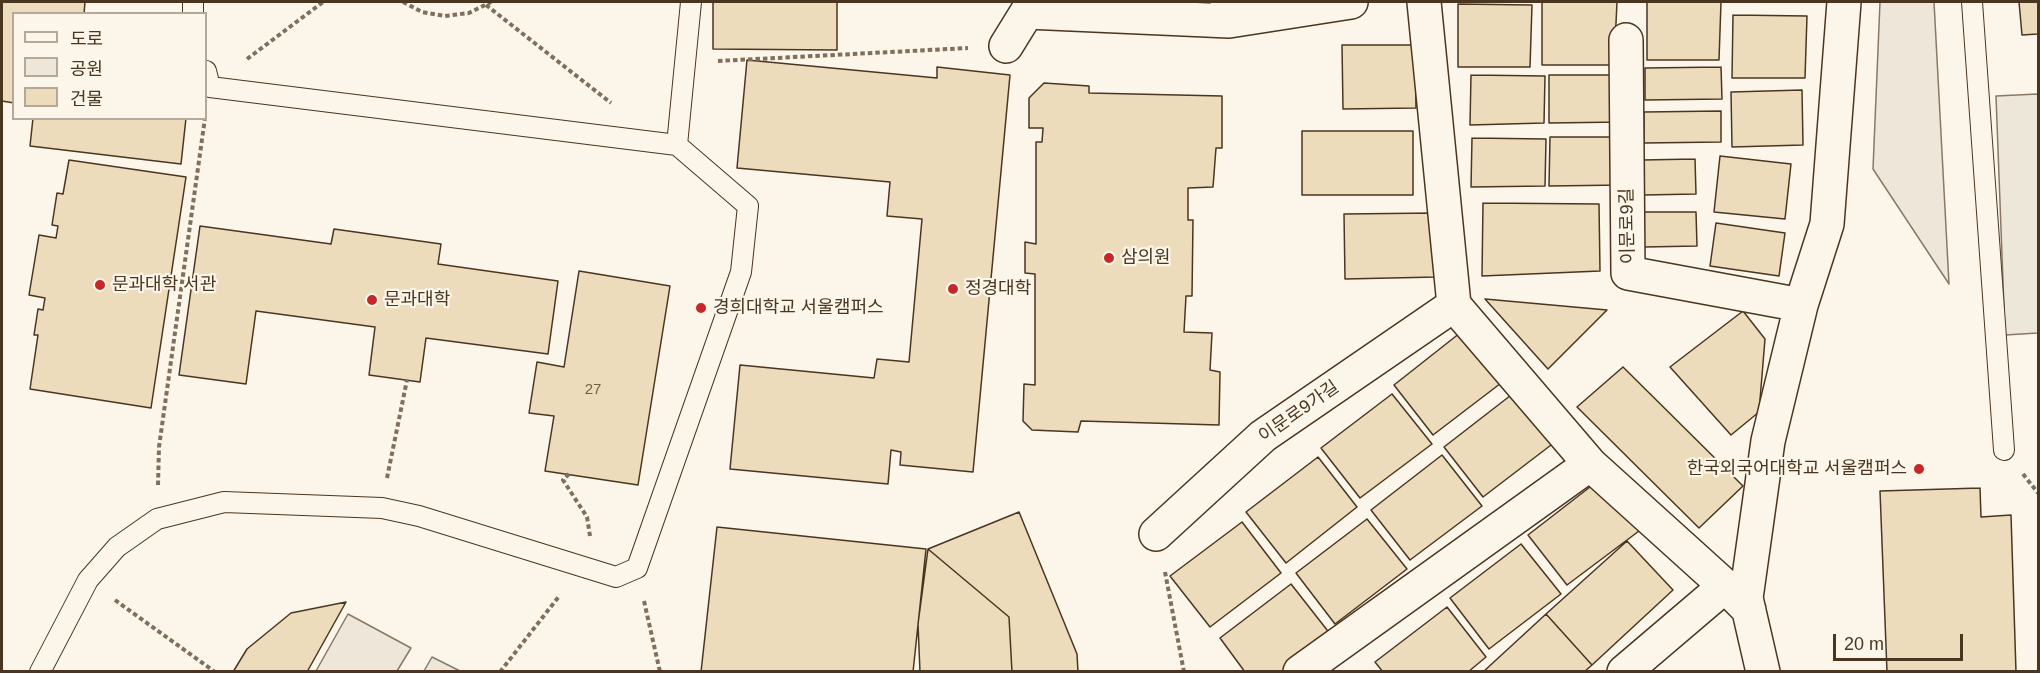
<!DOCTYPE html>
<meta charset="utf-8">
<style>
body{margin:0}
#map{position:relative;width:2040px;height:673px;overflow:hidden;background:#fbf6e9;font-family:Arial,"Noto Sans KR",sans-serif}
canvas{display:block}
.frame{position:absolute;inset:0;border:3px solid #4a3520;pointer-events:none}
.legend{position:absolute;left:12px;top:12px;width:195px;height:108px;box-sizing:border-box;background:#fbf6e9;border:2px solid #b4a999;margin:0;padding:8px 10px;list-style:none;font-size:18px;color:#4a3520}
.legend li{display:flex;align-items:center;gap:12px;height:30px}
.legend b{width:30px;border:2px solid #b4a999}
.scale{position:absolute;left:1833px;top:634px;width:130px;height:27px;box-sizing:border-box;border:3px solid #4a3520;border-top:0;padding-left:8px;font-size:18px;line-height:21px;white-space:nowrap;color:#4a3520;-webkit-text-stroke:4px #fbf6e9;paint-order:stroke}
</style>
<div id="map">
<canvas width="2040" height="673"></canvas>
<div class="frame"></div>
<ul class="legend">
<li><b style="height:8px;background:#fbf6e9"></b>도로</li>
<li><b style="height:16px;background:#ede6d9"></b>공원</li>
<li><b style="height:16px;background:#ecdcbc"></b>건물</li>
</ul>
<div class="scale">20 m</div>
</div>
<script>
const g = document.querySelector('canvas').getContext('2d');
g.lineJoin = 'round';
function paint(path, color) { g.fillStyle = color; g.fill(path, 'evenodd'); }
const poly = rows => new Path2D(rows.map(r => 'M' + r).join(''));
function stroke(path, color, width, dash) { g.strokeStyle = color; g.lineWidth = width; g.lineCap = dash ? 'butt' : 'round'; g.setLineDash(dash || []); g.stroke(path); }
function drawText(font, color, halo, rows, align = 'center') {
  g.font = font + ' Arial,"Noto Sans KR",sans-serif'; g.lineWidth = 4.5; g.setLineDash([]); g.textBaseline = 'middle'; g.strokeStyle = halo; g.fillStyle = color; for (const [text, x, y, turn = 0] of rows) {
    g.save(); g.translate(x, y); g.rotate((+turn || 0) * Math.PI / 180); g.textAlign = isNaN(turn) ? turn : align; if (halo) g.strokeText(text, 0, 0); g.fillText(text, 0, 0); g.restore();
  }
}
const green = poly([
 [1880,2,1934,2,1949,284,1873,169,1880,2],
 [348,614,411,648,397,671,316,671,348,614],
 [432,657,460,671,424,671,432,657]
]);
const parking = poly([
 [2038,94,2038,333,2005,335,1996,96,2038,94]
]);
const building = poly([
 [2,2,85,2,84,14,14,14,14,103,2,101,2,2],
 [713,2,837,2,837,50,713,49,713,2],
 [1542,2,1617,2,1614,65,1542,65,1542,2],
 [1647,2,1721,2,1719,60,1647,60,1647,2],
 [2019,2,2038,2,2038,34,2022,35,2019,2],
 [1458,4,1532,5,1530,67,1458,67,1458,4],
 [1733,15,1807,16,1805,78,1732,78,1733,15],
 [1342,45,1415,45,1416,108,1343,109,1342,45],
 [747,60,937,78,937,67,1010,75,973,472,900,465,901,452,891,450,888,484,730,469,740,365,874,378,877,359,909,362,922,219,887,216,890,182,737,168,747,60],
 [1721,67,1722,99,1645,100,1645,68,1721,67],
 [1471,75,1545,76,1544,123,1470,125,1471,75],
 [1549,75,1623,75,1622,122,1549,123,1549,75],
 [1044,83,1089,86,1089,93,1222,96,1222,148,1216,148,1213,187,1188,188,1188,220,1193,220,1192,296,1186,296,1184,332,1212,333,1210,370,1220,372,1219,425,1081,421,1078,432,1032,430,1023,421,1024,384,1035,385,1035,274,1025,273,1025,242,1036,244,1036,142,1042,142,1043,128,1029,128,1029,98,1044,83],
 [1802,90,1803,145,1732,147,1731,92,1802,90],
 [1721,111,1721,142,1644,143,1644,112,1721,111],
 [33,118,186,118,181,164,30,146,33,118],
 [1302,131,1413,131,1413,195,1302,195,1302,131],
 [1550,137,1623,137,1623,185,1549,186,1550,137],
 [1472,138,1546,139,1545,186,1471,187,1472,138],
 [1720,156,1791,164,1785,219,1714,212,1720,156],
 [1695,159,1696,194,1643,195,1642,160,1695,159],
 [69,160,186,177,151,408,30,389,38,335,34,335,38,309,43,310,45,298,29,295,39,235,56,238,58,226,52,225,57,193,63,194,69,160],
 [1483,203,1599,204,1600,271,1482,276,1483,203],
 [1644,212,1696,212,1697,246,1644,247,1644,212],
 [1435,213,1436,277,1345,279,1344,214,1435,213],
 [1716,223,1785,233,1779,276,1710,266,1716,223],
 [200,226,331,244,334,229,441,244,438,264,558,281,548,354,426,338,420,382,369,375,375,327,256,311,246,384,179,375,200,226],
 [579,271,670,286,638,485,545,471,554,416,529,413,537,362,564,367,579,271],
 [1485,299,1607,310,1548,369,1485,299],
 [1743,311,1765,339,1759,412,1731,435,1670,367,1743,311],
 [1465,329,1505,380,1433,435,1394,385,1465,329],
 [1623,367,1743,486,1699,528,1577,407,1623,367],
 [1515,392,1555,442,1483,497,1444,447,1515,392],
 [1392,394,1432,444,1360,498,1321,448,1392,394],
 [1442,455,1482,506,1410,560,1371,510,1442,455],
 [1318,457,1357,507,1286,563,1246,512,1318,457],
 [1599,480,1639,531,1567,585,1528,535,1599,480],
 [1980,488,1981,517,2011,515,2016,672,1887,672,1880,491,1980,488],
 [1019,512,1077,654,1078,672,1012,672,1009,617,928,549,1019,512],
 [1367,519,1407,569,1335,624,1296,573,1367,519],
 [1242,522,1281,573,1210,627,1170,576,1242,522],
 [717,527,926,549,913,672,701,672,717,527],
 [1627,541,1673,590,1592,665,1546,614,1627,541],
 [1521,544,1561,594,1489,649,1450,598,1521,544],
 [928,549,1009,617,1012,672,920,672,918,624,928,549],
 [1291,584,1331,635,1282,672,1245,672,1220,638,1291,584],
 [346,602,307,672,233,672,247,649,291,613,346,602],
 [1447,607,1486,657,1468,672,1383,672,1375,662,1447,607],
 [1546,614,1592,665,1584,672,1483,672,1546,614]
]);
const path = poly([
 [403,2,422,12,445,16,469,13,491,2],
 [486,5,611,103],
 [247,59,323,2],
 [718,61,968,48],
 [569,474,563,480,587,517,590,536],
 [2023,474,2038,493],
 [387,478,407,380],
 [158,485,159,447,205,118],
 [1165,572,1184,672],
 [115,600,215,672],
 [644,601,660,672],
 [500,672,560,595]
]);
const lane = poly([
 [193,2,193,14],
 [1972,2,2004,450],
 [677,145,691,2],
 [40,672,88,580,117,547,157,519,224,502,382,508,419,516,616,577,637,568,741,272,748,206,677,145,210,87,206,71]
]);
const street = poly([
 [1227,2,1229,21,1351,2],
 [1424,2,1454,305,1590,464,1725,586,1749,610],
 [1626,40,1628,273,1801,305],
 [1006,46,1027,12,1229,21],
 [1156,534,1263,436,1454,305],
 [1300,672,1590,464],
 [1624,672,1725,586],
 [1763,672,1746,598,1768,441,1801,305,1827,224,1844,2]
]);
const markers = [
 [1109,258,6,"#c62828"],
 [100,285,6,"#c62828"],
 [953,289,6,"#c62828"],
 [372,300,6,"#c62828"],
 [701,308,6,"#c62828"],
 [1919,469,6,"#c62828"]
];
const numberNames = [
 ["27",593,390]
];
const streetNames = [
 ["이문로9길",1628,226,-91],
 ["이문로9가길",1299,412,-35]
];
const poiNames = [
 ["삼의원",1121,258],
 ["문과대학 서관",112,285],
 ["정경대학",965,289],
 ["문과대학",384,300],
 ["경희대학교 서울캠퍼스",713,308],
 ["한국외국어대학교 서울캠퍼스",1907,469,"right"]
];
paint(green, '#ede6d9');
stroke(green, '#887966', 1.5);
paint(parking, '#ede7d9');
stroke(parking, '#887966', 1.5);
paint(building, '#ecdcbc');
stroke(building, '#4a3520', 1.5);
stroke(lane, '#4a3520', 22);
stroke(street, '#4a3520', 36);
stroke(path, '#7f6f5c', 4, [4.5, 3]);
stroke(lane, '#fbf6e9', 20);
stroke(street, '#fbf6e9', 33);
for (const [x, y, r, color] of markers) { const dot = new Path2D(); dot.arc(x, y, r, 0, 2 * Math.PI); g.fillStyle = color; g.fill(dot); stroke(dot, '#fbf6e9', 2); }
drawText('15px', '#725f47', null, numberNames);
drawText('18px', '#4a3520', '#fbf6e9', streetNames);
drawText('18px', '#4a3520', '#fbf6e9', poiNames, 'left');
</script>
